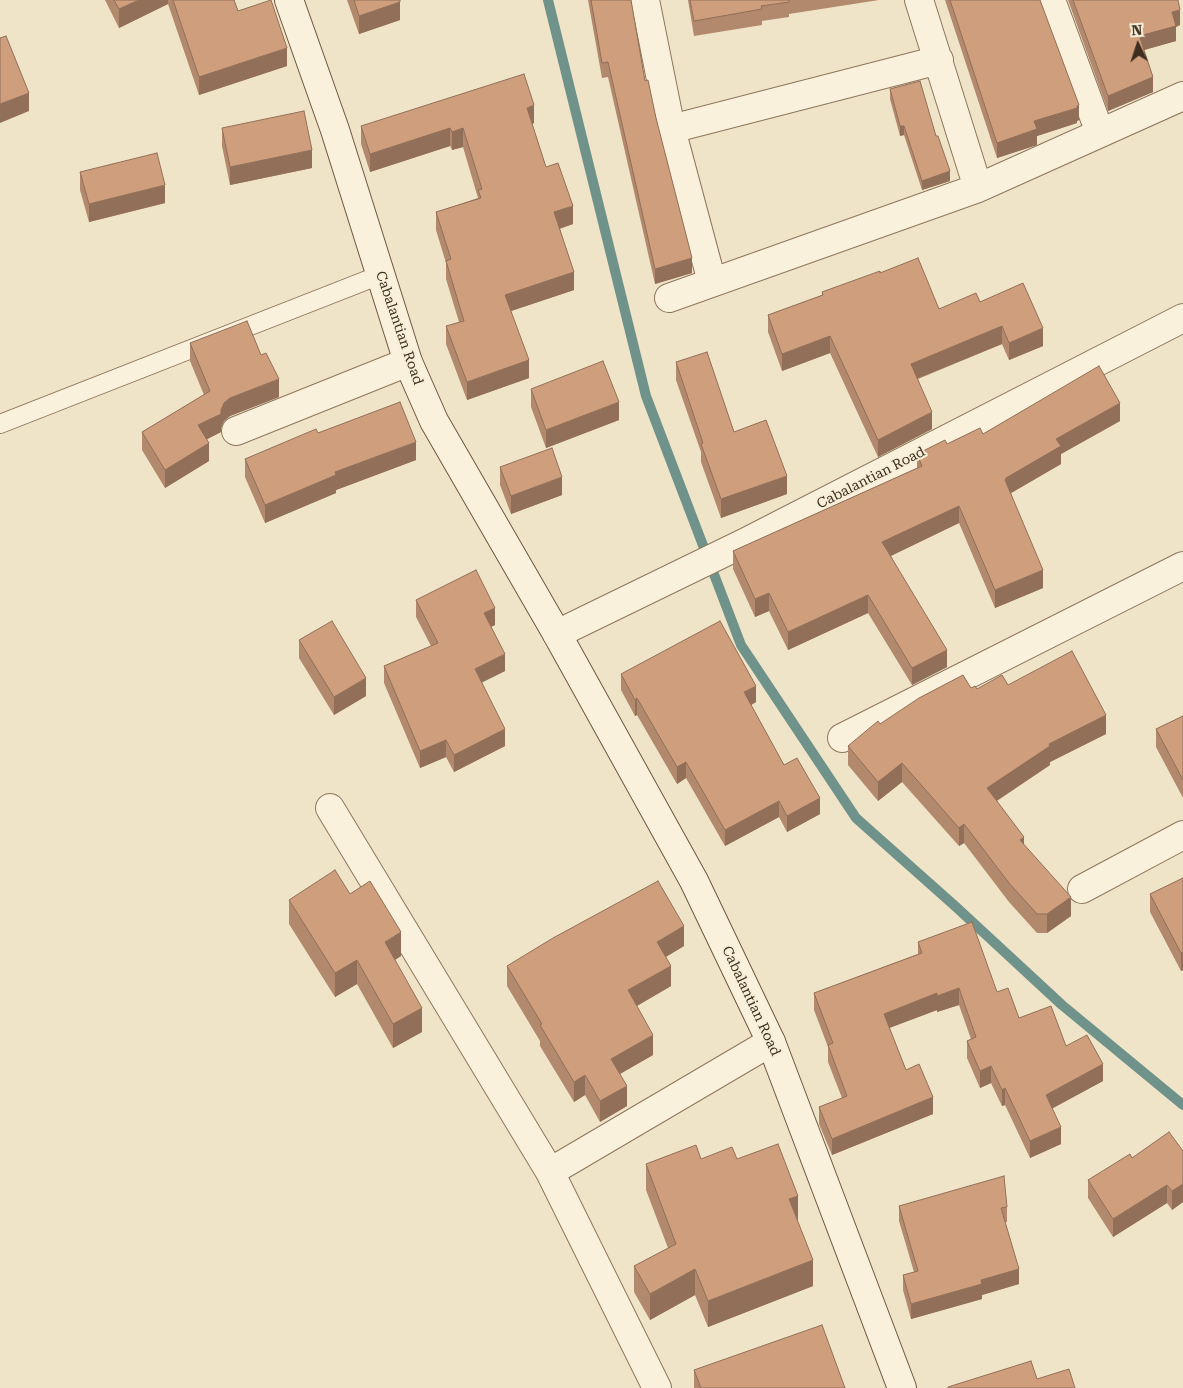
<!DOCTYPE html>
<style>
body{margin:0}
#map{position:relative;width:1183px;height:1388px;overflow:hidden;background:#f0e4c8;font-family:"Roboto Serif",serif}
canvas{display:block}
.north{position:absolute;left:1113px;top:20px;width:50px;height:50px;-webkit-text-stroke:4px #f7eed8;paint-order:stroke;rotate:356deg;font-size:14px;font-weight:700;line-height:20px;text-align:center;color:#3d2e20}
.north::after{content:'';display:block;margin:auto;width:18px;height:22px;background:#3d2e20;clip-path:polygon(50% 0,100% 100%,50% 72%,0 100%)}
</style>
<div id="map">
<canvas width="1183" height="1388"></canvas>
<div class="north">N</div>
</div>
<script>
const g = document.querySelector('canvas').getContext('2d');
g.lineJoin = 'round';
const poly = rows => new Path2D(rows.map(r => 'M' + r).join(''));
function stroke(path, color, width, dash) { g.strokeStyle = color; g.lineWidth = width; g.lineCap = dash ? 'butt' : 'round'; g.setLineDash(dash || []); g.stroke(path); }
function paint(path, color) { g.fillStyle = color; g.fill(path, 'evenodd'); }
function drawText(font, color, halo, rows, align = 'center') {
  g.font = font + ' "Roboto Serif",serif'; g.lineWidth = 4; g.setLineDash([]); g.textBaseline = 'middle'; g.strokeStyle = halo; g.fillStyle = color; for (const [text, x, y, turn = 0] of rows) {
    g.save(); g.translate(x, y); g.rotate((+turn || 0) * Math.PI / 180); g.textAlign = isNaN(turn) ? turn : align; if (halo) g.strokeText(text, 0, 0); g.fillText(text, 0, 0); g.restore();
  }
}
const stream = poly([
 [548,0,646,396,741,645,856,818,955,906,1062,1005,1183,1105]
]);
const lane = poly([
 [0,424,380,275]
]);
const street = poly([
 [645,0,671,129,712,282],
 [919,0,978,188],
 [1051,0,1100,133],
 [671,129,939,60],
 [669,298,978,188,1183,96],
 [236,431,408,362],
 [557,634,746,542,1183,318],
 [842,738,1183,566],
 [330,808,550,1172,657,1388],
 [1082,889,1183,835],
 [550,1172,771,1042]
]);
const secondary = poly([
 [289,0,335,130,408,362,434,421,557,634,694,881,771,1042,902,1388]
]);
const wall = poly([
 [105,0,234,0,238,11,287,66,199,95,168,4,119,28],
 [347,0,400,0,400,20,359,34],
 [588,0,631,0,645,81,656,118,692,273,655,284,608,77,602,78],
 [688,0,879,0,789,14,789,17,762,21,762,25,694,36],
 [945,0,1040,0,1079,120,1077,121,1077,123,1037,136,1037,145,997,158],
 [1068,0,1178,0,1180,25,1176,27,1176,41,1144,50,1153,92,1108,111],
 [890,89,936,136,950,181,922,190,904,135,900,136,890,99],
 [534,123,532,124,546,167,573,224,560,229,574,290,511,311,529,378,467,400,446,344,446,326,459,322,446,279,446,263,436,230,436,212,478,198,463,147,452,150,450,146,370,172,361,144,361,126],
 [222,128,312,168,230,185,222,146],
 [80,172,165,203,89,222,80,190],
 [880,273,939,309,980,302,1043,346,1009,360,1002,344,918,379,932,429,878,457,830,353,782,371,768,332,768,315,822,295,822,292],
 [190,343,279,397,230,416,224,421,221,428,221,432,207,439,209,461,165,488,142,450,142,432,204,395,190,361],
 [676,362,734,432,787,494,721,518,701,462,701,452,676,380],
 [531,389,619,420,546,448,531,407],
 [1120,421,1061,454,1061,464,1011,493,1043,588,995,608,959,523,891,556,947,667,912,685,868,613,788,650,769,611,755,617,733,569,733,551,917,468,917,454,983,434],
 [318,433,416,460,336,490,336,493,265,523,245,477,245,459],
 [500,467,562,495,511,514,500,485],
 [416,600,495,625,491,627,505,671,482,682,505,746,454,772,446,757,420,768,384,683,384,666,431,646,416,617],
 [299,640,366,696,334,715,299,658],
 [621,674,756,702,751,705,784,765,820,814,787,832,779,817,725,846,686,778,677,784,637,715,635,716,621,690],
 [1008,685,1106,734,1050,762,1050,765,997,801,1024,845,1071,916,1047,933,1037,933,1009,902,964,843,959,846,902,782,878,801,848,765,848,746,880,724,971,688,977,689],
 [1183,716,1183,798,1156,747,1156,729],
 [1183,878,1183,970,1181,971,1150,912,1150,894],
 [350,894,401,956,395,960,422,1032,393,1048,357,984,335,997,289,924,289,900],
 [918,942,997,992,1019,1018,1066,1046,1103,1081,1052,1108,1061,1144,1030,1158,1005,1105,1002,1106,991,1083,980,1088,967,1058,967,1041,971,1039,959,1005,937,1012,937,1010,889,1028,906,1070,933,1114,832,1155,819,1124,819,1107,842,1098,828,1062,828,1047,814,1010,814,993,918,954],
 [684,946,666,957,671,986,637,1006,653,1055,620,1074,627,1106,600,1122,585,1095,574,1102,540,1046,540,1041,507,986,507,966],
 [1183,1151,1183,1202,1172,1210,1167,1203,1113,1237,1088,1198,1088,1180,1132,1158],
 [701,1159,737,1159,798,1222,813,1286,708,1327,695,1295,650,1320,634,1292,634,1266,668,1248,646,1190,646,1164],
 [899,1206,1007,1207,1007,1222,1005,1222,1019,1284,982,1295,982,1299,911,1319,903,1290,903,1275,914,1272,899,1221],
 [694,1370,845,1388,694,1388]
]);
const shadedWall = poly([
 [139,0,168,0,168,4,119,28,119,9],
 [400,2,400,20,359,34,359,16],
 [1180,10,1180,25,1176,27,1176,41,1144,50,1140,38,1172,12],
 [287,48,287,66,199,95,199,77],
 [1153,77,1153,92,1108,111,1108,96],
 [29,93,29,111,0,123,0,104],
 [534,105,534,123,527,126,527,108],
 [1079,105,1079,120,1077,121,1077,123,1037,136,1037,145,997,158,997,143,1034,121],
 [900,126,904,126,904,135,900,136],
 [450,128,450,146,370,172,370,154],
 [463,128,463,147,452,150,452,132],
 [312,150,312,168,230,185,230,167],
 [950,171,950,181,922,190,922,181],
 [165,185,165,203,89,222,89,204],
 [573,206,573,224,554,230,554,212],
 [692,258,692,273,655,284,655,269],
 [574,272,574,290,505,313,505,295],
 [1002,326,1002,344,911,381,911,364],
 [1043,328,1043,346,1009,360,1009,343],
 [830,336,830,353,782,371,782,354],
 [529,360,529,378,467,400,467,382],
 [279,379,279,397,230,416,224,421,221,428,221,432,198,444,198,425,221,410,224,403,230,398],
 [619,402,619,420,546,448,546,430],
 [1120,403,1120,421,1061,454,1061,464,1006,496,1006,478,1056,439],
 [932,412,932,429,878,457,878,440],
 [416,442,416,460,336,490,336,493,265,523,265,505,335,472],
 [209,443,209,461,165,488,165,470],
 [787,476,787,494,721,518,721,499],
 [562,477,562,495,511,514,511,496],
 [959,506,959,523,882,560,882,542],
 [1043,570,1043,588,995,608,995,590],
 [769,593,769,611,755,617,755,599],
 [868,595,868,613,788,650,788,632],
 [495,608,495,625,484,630,484,613],
 [947,650,947,667,912,685,912,668],
 [505,654,505,671,475,686,475,669],
 [366,678,366,696,334,715,334,697],
 [756,686,756,702,744,709,744,692],
 [637,698,637,715,635,716,635,700],
 [1106,715,1106,734,1050,762,1050,765,987,807,987,788,1049,744],
 [505,729,505,746,454,772,454,755],
 [446,740,446,757,420,768,420,751],
 [686,762,686,778,677,784,677,767],
 [902,763,902,782,878,801,878,782],
 [820,798,820,814,787,832,787,816],
 [779,801,779,817,725,846,725,830],
 [964,824,964,843,959,846,959,828],
 [1024,837,1024,856,1020,840],
 [1071,897,1071,916,1047,933,1047,914],
 [684,926,684,946,657,962,657,942],
 [401,932,401,956,385,966,385,942],
 [1183,952,1183,970,1181,971,1181,953],
 [357,960,357,984,335,997,335,973],
 [671,966,671,986,628,1011,628,990],
 [959,988,959,1005,937,1012,937,996],
 [937,993,937,1010,884,1030,884,1014],
 [422,1008,422,1032,393,1048,393,1024],
 [653,1035,653,1055,611,1079,611,1059],
 [1103,1064,1103,1081,1046,1112,1046,1095],
 [991,1066,991,1083,980,1088,980,1071],
 [585,1075,585,1095,574,1102,574,1082],
 [627,1086,627,1106,600,1122,600,1101],
 [1005,1088,1005,1105,1002,1106,1002,1090],
 [933,1097,933,1114,832,1155,832,1139],
 [1061,1127,1061,1144,1030,1158,1030,1141],
 [1183,1184,1183,1202,1172,1210,1172,1191],
 [1167,1185,1167,1203,1113,1237,1113,1219],
 [798,1196,798,1222,789,1199],
 [813,1260,813,1286,708,1327,708,1301],
 [695,1269,695,1295,650,1320,650,1294],
 [1019,1269,1019,1284,982,1295,982,1299,911,1319,911,1304,981,1280]
]);
const building = poly([
 [114,0,139,0,119,9,114,0],
 [173,0,234,0,238,11,271,0,287,48,199,77,173,0],
 [354,0,400,0,400,2,359,16,354,0],
 [591,0,631,0,645,81,648,80,656,118,692,258,655,269,608,62,602,63,591,0],
 [690,0,789,0,789,2,761,6,762,9,694,21,690,0],
 [950,0,1040,0,1079,105,1077,106,1077,108,1034,121,1037,129,997,143,950,0],
 [1073,0,1178,0,1180,10,1172,12,1176,26,1143,35,1144,37,1140,38,1153,77,1108,96,1073,0],
 [6,36,29,93,0,104,0,38,6,36],
 [524,74,534,105,527,108,546,167,558,163,573,206,554,212,574,272,505,295,529,360,467,382,446,326,464,321,446,261,451,259,436,212,481,198,478,190,482,189,463,128,452,132,450,128,370,154,361,126,524,74],
 [920,81,936,136,938,136,950,171,922,181,904,126,900,126,890,89,920,81],
 [304,111,312,150,230,167,222,128,304,111],
 [157,153,165,185,89,204,80,172,157,153],
 [918,258,939,309,976,293,980,302,1023,283,1043,328,1009,343,1002,326,911,364,932,412,878,440,830,336,782,354,768,315,823,295,822,292,880,271,880,273,918,258],
 [247,321,261,355,266,353,279,379,230,398,224,403,221,410,221,414,198,425,209,443,165,470,142,432,210,391,190,343,247,321],
 [707,352,734,432,766,420,787,476,721,499,701,444,703,443,676,362,707,352],
 [603,361,619,402,546,430,531,389,603,361],
 [1099,366,1120,403,1056,439,1061,446,1006,478,1005,480,1043,570,995,590,959,506,882,542,947,650,912,668,868,595,788,632,769,593,755,599,733,551,922,466,917,454,945,440,947,444,980,428,983,434,1099,366],
 [400,402,416,442,335,472,336,475,265,505,245,459,316,429,318,433,400,402],
 [552,448,562,477,511,496,500,467,552,448],
 [476,570,495,608,484,613,505,654,475,669,505,729,454,755,446,740,420,751,384,666,438,643,416,600,476,570],
 [332,621,366,678,334,697,299,640,332,621],
 [720,621,756,686,744,692,784,765,797,758,820,798,787,816,779,801,725,830,686,762,677,767,637,698,635,700,621,674,720,621],
 [1072,651,1106,715,1049,744,1050,746,987,788,1024,837,1020,840,1071,897,1047,914,1037,914,1009,883,964,824,959,828,902,763,878,782,848,746,878,721,880,724,919,698,963,675,971,688,975,686,977,689,1002,675,1008,685,1072,651],
 [1183,716,1183,780,1156,729,1183,716],
 [335,870,350,894,370,881,401,932,385,942,422,1008,393,1024,357,960,335,973,289,900,335,870],
 [1183,878,1183,952,1181,953,1150,894,1183,878],
 [658,881,684,926,657,942,671,966,628,990,653,1035,611,1059,627,1086,600,1101,585,1075,574,1082,540,1025,542,1024,507,966,553,938,658,881],
 [972,922,997,992,1008,988,1019,1018,1051,1006,1066,1046,1087,1035,1103,1064,1046,1095,1061,1127,1030,1141,1005,1088,1002,1090,991,1066,980,1071,967,1041,976,1037,959,988,937,996,937,993,884,1014,906,1070,919,1064,933,1097,832,1139,819,1107,847,1096,828,1045,833,1043,814,993,922,953,918,942,972,922],
 [1169,1132,1183,1151,1183,1184,1172,1191,1167,1185,1113,1219,1088,1180,1130,1154,1132,1158,1169,1132],
 [778,1144,798,1196,789,1199,813,1260,708,1301,695,1269,650,1294,634,1266,676,1244,646,1164,696,1145,701,1159,732,1147,737,1159,778,1144],
 [1004,1176,1007,1207,1001,1208,1019,1269,981,1280,982,1284,911,1304,903,1275,918,1271,899,1206,1004,1176],
 [822,1325,845,1388,701,1388,694,1370,822,1325],
 [1031,1361,1037,1379,1069,1369,1075,1388,948,1388,948,1387,1031,1361]
]);
const streetNames = [
 ["Cabalantian Road",399,328,71],
 ["Cabalantian Road",871,478,-27],
 ["Cabalantian Road",751,1001,65]
];
stroke(stream, '#6f938a', 10);
stroke(lane, '#8d765c', 20);
stroke(street, '#8d765c', 30);
stroke(secondary, '#6f573f', 30);
stroke(lane, '#faf1dc', 18);
stroke(street, '#faf1dc', 28);
stroke(secondary, '#faf1dc', 28);
paint(wall, '#b2896c');
paint(shadedWall, '#916f58');
paint(building, '#cf9f7d');
stroke(building, '#916f58', 1);
drawText('14px', '#3d2e20', '#f7eed8', streetNames);
</script>
